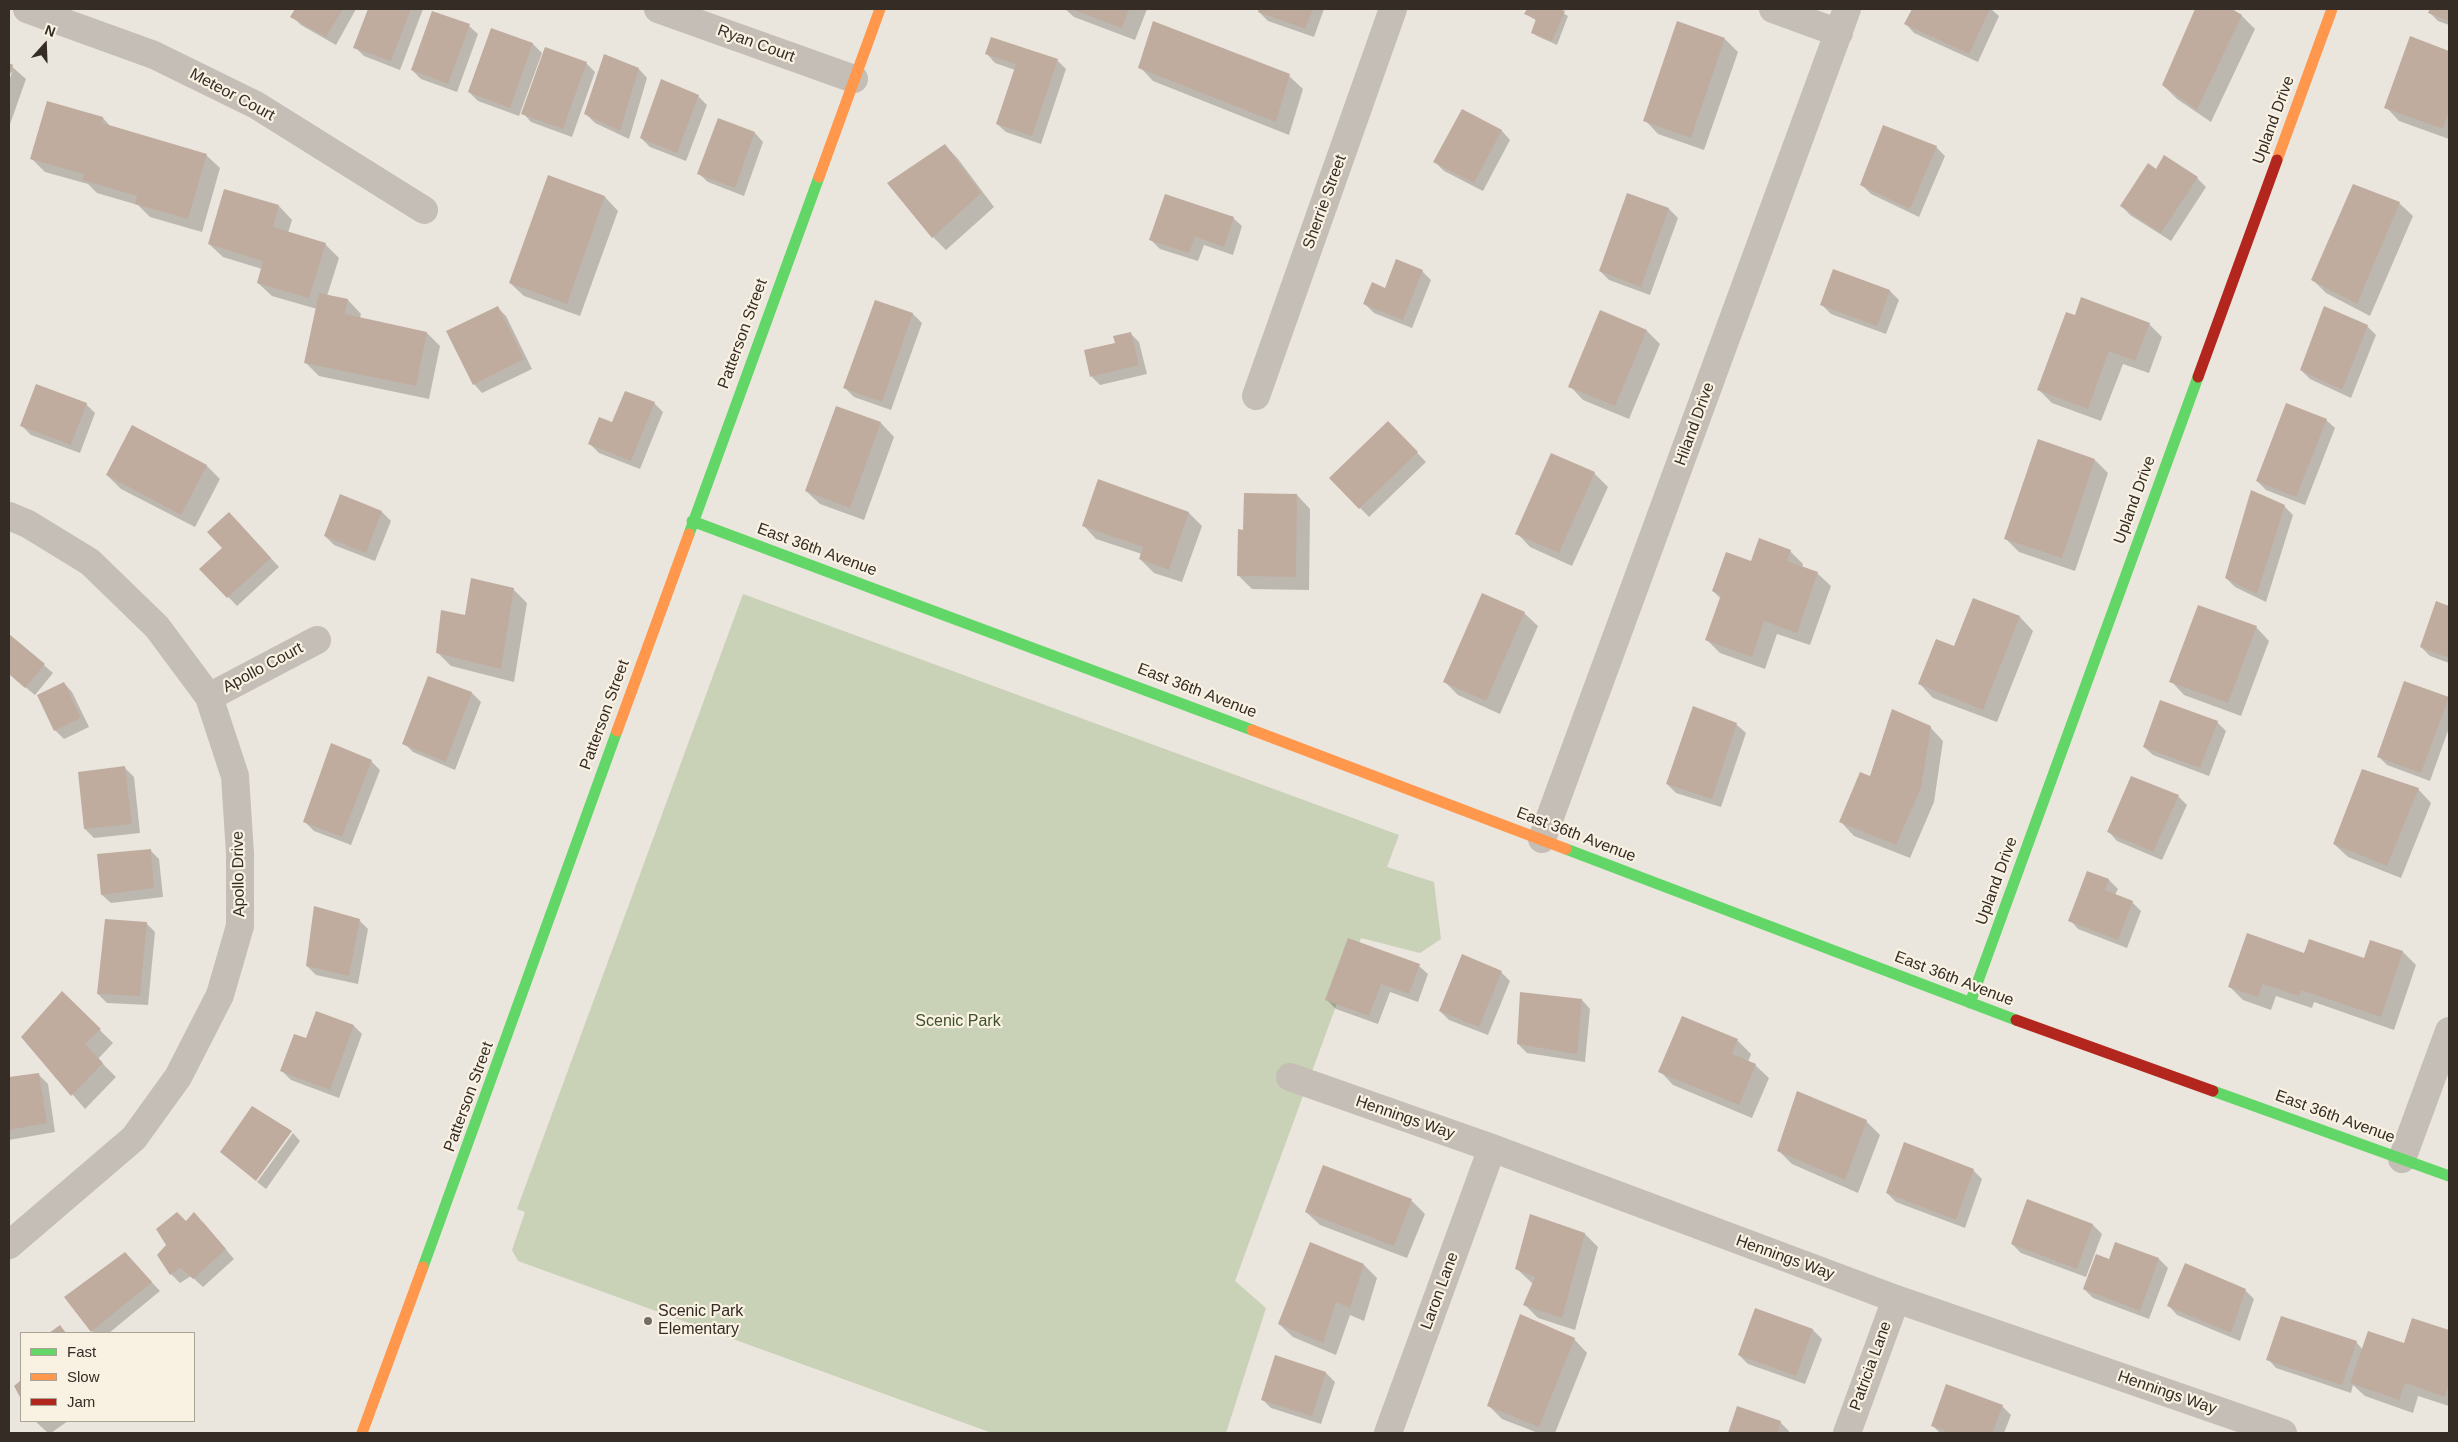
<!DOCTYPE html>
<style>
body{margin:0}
#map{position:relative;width:2458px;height:1442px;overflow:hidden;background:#ebe6dd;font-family:Arial,sans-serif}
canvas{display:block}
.frame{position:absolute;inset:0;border:10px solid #342c25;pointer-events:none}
.legend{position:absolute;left:20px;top:1332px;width:175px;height:90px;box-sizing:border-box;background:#f9f2e3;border:1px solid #aaa397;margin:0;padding:6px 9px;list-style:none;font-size:15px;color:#342c25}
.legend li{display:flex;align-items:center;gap:10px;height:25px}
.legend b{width:25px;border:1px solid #aaa397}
.north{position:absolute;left:20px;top:20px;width:50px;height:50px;-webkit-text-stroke:4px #f9f2e3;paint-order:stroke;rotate:20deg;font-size:14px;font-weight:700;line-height:20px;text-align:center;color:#342c25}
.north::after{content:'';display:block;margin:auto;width:18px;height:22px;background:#342c25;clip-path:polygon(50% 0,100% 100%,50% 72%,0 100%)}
</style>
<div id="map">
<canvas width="2458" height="1442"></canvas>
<div class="frame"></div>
<ul class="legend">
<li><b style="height:6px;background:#63d668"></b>Fast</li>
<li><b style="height:6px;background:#ff974d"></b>Slow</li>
<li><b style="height:6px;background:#b3261e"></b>Jam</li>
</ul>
<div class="north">N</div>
</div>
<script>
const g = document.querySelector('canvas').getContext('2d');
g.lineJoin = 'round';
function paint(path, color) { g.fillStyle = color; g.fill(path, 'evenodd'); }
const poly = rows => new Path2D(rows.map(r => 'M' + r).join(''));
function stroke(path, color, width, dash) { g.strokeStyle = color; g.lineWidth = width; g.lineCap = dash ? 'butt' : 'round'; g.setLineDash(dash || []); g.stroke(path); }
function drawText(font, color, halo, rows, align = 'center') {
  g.font = font + ' Arial,sans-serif'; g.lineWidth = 4.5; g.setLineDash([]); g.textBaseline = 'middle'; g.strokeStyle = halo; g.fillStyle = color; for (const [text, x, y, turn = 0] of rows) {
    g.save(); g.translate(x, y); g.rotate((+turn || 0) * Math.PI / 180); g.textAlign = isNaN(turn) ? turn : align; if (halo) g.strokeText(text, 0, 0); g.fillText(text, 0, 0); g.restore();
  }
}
const green = poly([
 [743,594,1399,835,1387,867,1434,882,1441,939,1420,953,1361,938,1235,1281,1266,1308,1226,1433,992,1433,518,1261,512,1250,525,1212,517,1209]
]);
const shadow = poly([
 [296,9,356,9,336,45,301,25,292,16],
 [369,9,423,9,400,70,364,56,355,47],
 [1065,9,1147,9,1135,40,1074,17],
 [1260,9,1324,9,1314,37,1268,21,1259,12],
 [1528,9,1556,9,1568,16,1557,45,1537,36,1532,32,1537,21,1526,14],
 [1914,9,1991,9,1999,16,1978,62,1914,33,1906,24],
 [2197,9,2230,9,2242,16,2255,29,2211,122,2177,99,2163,85],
 [2431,9,2449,9,2449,25,2438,21,2430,13],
 [469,26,478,34,457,92,421,79,412,70],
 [492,29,533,44,542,53,519,116,478,101,469,92],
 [2411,38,2449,52,2449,139,2399,121,2386,107],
 [1725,39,1738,52,1704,150,1658,134,1645,120],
 [987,54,1057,60,1066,69,1041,144,1006,132,997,124,1015,70,995,63],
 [586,63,595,72,572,137,531,122,523,113],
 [9,64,26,79,9,127,9,81,12,72,9,74],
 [1140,67,1289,76,1303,89,1289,135,1153,81],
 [639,69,647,78,629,139,595,123,586,114],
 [698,96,707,105,686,161,650,147,641,138],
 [48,102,103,118,112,128,206,155,220,168,202,232,150,217,138,205,97,193,88,184,45,172,32,159],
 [1462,111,1502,131,1510,140,1483,191,1444,171,1435,162],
 [755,133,763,142,744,196,708,182,699,174],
 [945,145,958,159,994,207,946,250,933,237],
 [1936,147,1945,156,1919,217,1871,194,1862,185],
 [2156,170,2197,178,2206,187,2171,241,2130,215,2122,206],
 [549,177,605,197,618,211,580,316,524,296,510,283],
 [1628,195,1669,209,1678,218,1650,295,1609,280,1600,271],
 [2399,203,2413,216,2370,316,2326,293,2313,280],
 [279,206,292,220,288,233,325,244,339,258,327,296,348,300,361,314,360,318,427,333,440,346,429,399,319,376,305,362,317,309,272,296,258,283,262,269,223,257,209,244],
 [1233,218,1242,226,1233,255,1204,245,1198,261,1160,249,1151,240],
 [1422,271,1431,280,1412,328,1374,313,1365,304],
 [1834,271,1890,291,1899,300,1886,334,1831,314,1822,305],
 [875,301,913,314,922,323,891,410,854,397,845,388],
 [497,307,506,316,532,369,482,393,474,384],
 [1601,312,1647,331,1660,344,1629,419,1583,400,1570,386],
 [2075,316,2149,324,2162,337,2149,373,2123,364,2101,421,2052,403,2039,390],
 [2367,326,2376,335,2351,398,2310,379,2301,370],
 [1130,333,1139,342,1147,374,1100,385,1092,377],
 [654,403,663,412,640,469,599,453,590,444,613,424],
 [86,404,95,413,80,453,31,435,22,426],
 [837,407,881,423,894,437,864,520,820,504,806,491],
 [2326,420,2335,428,2305,505,2266,490,2257,481],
 [1388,423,1426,462,1369,517,1331,478],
 [133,427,207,466,220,479,195,527,121,489,107,475],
 [2095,460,2108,473,2075,571,2019,552,2006,539],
 [1594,473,1608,487,1572,566,1530,547,1517,533],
 [1297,495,1310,509,1309,590,1252,589,1239,576,1245,531],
 [341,496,382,512,391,521,375,561,334,545,325,536],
 [2284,506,2293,515,2266,602,2235,587,2226,578],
 [1189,513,1202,526,1182,582,1154,573,1140,559,1142,554,1096,539,1083,525],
 [238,522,279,567,237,606,201,569,223,548],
 [1790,551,1803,564,1802,568,1817,573,1831,586,1810,645,1777,634,1765,669,1720,653,1707,640,1721,599,1713,591,1752,562],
 [513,589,527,603,514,682,451,666,438,653,466,616],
 [1974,600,2020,617,2033,631,1997,722,1933,698,1920,684,1955,648],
 [2437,603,2449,607,2449,663,2430,656,2421,647],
 [1524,613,1538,626,1500,714,1458,695,1445,682],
 [2256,627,2269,641,2241,716,2184,695,2171,681],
 [9,635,53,673,35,695,9,674],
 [429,678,472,693,481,702,455,770,413,752,404,743],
 [64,683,72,692,89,727,64,739,55,730],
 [2448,698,2449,728,2430,781,2387,765,2378,756],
 [1694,708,1737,725,1746,733,1721,807,1676,793,1667,784],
 [2217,722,2226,731,2209,776,2153,755,2144,747],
 [1930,727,1943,741,1934,802,1910,858,1854,836,1841,822,1871,777],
 [371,761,380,770,351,845,314,831,305,822],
 [125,768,134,777,140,833,94,838,85,829],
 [2418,789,2431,803,2401,878,2348,857,2334,844],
 [2178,796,2187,805,2162,860,2117,841,2109,832],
 [150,850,159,859,163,897,111,903,102,895],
 [2087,873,2109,880,2118,889,2115,895,2132,902,2141,911,2127,948,2078,929,2070,920],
 [359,920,368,929,358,984,316,975,307,966],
 [146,923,155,932,148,1005,107,1003,98,994],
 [2371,941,2403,952,2416,965,2394,1030,2314,1002,2312,1008,2276,996,2271,1010,2243,1000,2230,987,2305,954,2365,959],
 [1419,966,1428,974,1418,1002,1390,992,1378,1024,1336,1009,1327,1000],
 [1501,972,1510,981,1488,1035,1449,1020,1440,1011],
 [62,993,113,1043,98,1059,116,1077,85,1109,23,1037],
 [1582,1000,1590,1009,1585,1062,1527,1053,1518,1044],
 [1682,1017,1738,1041,1751,1054,1748,1062,1755,1065,1769,1078,1752,1118,1673,1085,1660,1071],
 [354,1026,362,1034,339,1098,291,1080,282,1071,307,1040],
 [39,1075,48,1084,55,1132,9,1140,9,1078],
 [1866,1121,1880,1135,1858,1193,1792,1164,1779,1151],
 [293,1133,300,1141,266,1189,257,1182],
 [1973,1170,1982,1179,1965,1228,1896,1202,1887,1193],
 [1411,1200,1425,1214,1407,1258,1320,1225,1306,1212],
 [1531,1215,1585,1234,1598,1247,1575,1330,1538,1318,1525,1305,1533,1284,1517,1269],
 [203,1222,234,1259,203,1287,191,1276,180,1283,171,1274,187,1223],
 [2093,1225,2102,1234,2086,1277,2021,1253,2012,1244],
 [2116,1243,2159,1259,2168,1268,2149,1319,2093,1298,2084,1289,2110,1261],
 [133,1262,160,1291,109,1333,95,1333,92,1331],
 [1364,1265,1377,1278,1364,1321,1350,1315,1336,1355,1293,1337,1279,1324],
 [2245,1290,2254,1299,2240,1341,2177,1315,2169,1306],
 [1756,1310,1813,1330,1822,1339,1805,1384,1748,1364,1739,1355],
 [2413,1319,2449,1332,2449,1406,2418,1396,2413,1413,2365,1396,2353,1385,2351,1393,2276,1368,2268,1359,2356,1342,2363,1350,2405,1345],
 [1574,1339,1587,1353,1555,1433,1538,1433,1502,1419,1488,1405],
 [1276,1357,1326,1373,1335,1382,1321,1424,1271,1408,1262,1399],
 [2002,1406,2011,1415,2004,1433,1940,1433,1932,1425],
 [1738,1407,1780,1422,1789,1431,1788,1433,1729,1433],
 [35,1421,68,1421,51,1433,48,1433]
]);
const building = poly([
 [295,9,343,9,326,37,290,17],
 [368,9,411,9,391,61,353,48],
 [1071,9,1129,9,1122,28],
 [1259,9,1313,9,1305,29,1258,12],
 [1527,9,1559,9,1565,11,1552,41,1531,33,1536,19,1524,14],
 [1912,9,1990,9,1969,54,1904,24],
 [2195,9,2232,9,2242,15,2197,110,2162,85],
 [2430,9,2449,9,2449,21,2428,13],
 [432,11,470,24,448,84,411,70],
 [1153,21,1290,74,1276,122,1138,68],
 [1677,21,1725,38,1691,138,1643,121],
 [491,28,533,43,510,108,468,92],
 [2410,36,2449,51,2449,111,2443,129,2384,108],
 [991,37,1058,59,1032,136,996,124,1016,64,985,54],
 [545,47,587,62,563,129,521,114],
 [604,54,639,68,620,131,584,114],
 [9,63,13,65,9,77],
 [661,79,699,95,677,153,640,138],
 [47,101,103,117,102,123,207,154,188,219,135,204,137,196,82,180,84,174,30,159],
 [1462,109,1502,130,1474,183,1433,162],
 [718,118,755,132,735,188,697,174],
 [1883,125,1937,146,1910,209,1860,185],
 [945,144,981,193,932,238,887,183],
 [2164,155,2198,177,2161,233,2120,206,2148,163,2156,169],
 [548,175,605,196,567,304,509,283],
 [2353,184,2400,202,2357,304,2311,280],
 [224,189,279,205,273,227,326,243,309,298,257,283,263,261,208,244],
 [1627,193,1669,208,1641,287,1599,271],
 [1165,194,1234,217,1224,247,1195,237,1189,253,1149,240],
 [1396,259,1423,270,1403,320,1363,304,1372,282,1385,288],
 [1833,269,1890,290,1877,326,1820,305],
 [319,293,348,299,345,314,427,332,416,386,304,363],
 [2081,297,2150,323,2135,361,2109,351,2088,409,2037,390,2066,312,2075,315],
 [875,300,913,313,882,402,843,388],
 [498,306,524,359,473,385,446,331],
 [2324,306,2368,325,2342,390,2300,370],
 [1600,310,1647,330,1615,406,1568,387],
 [1131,332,1139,365,1090,377,1084,350,1115,343,1113,336],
 [36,384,87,403,71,445,20,426],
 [625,391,655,402,631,461,588,444,599,417,612,422],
 [2286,403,2327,419,2296,497,2256,481],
 [836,406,881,422,850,508,805,491],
 [1388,421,1418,452,1359,509,1329,478],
 [132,425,207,465,181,515,106,475],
 [2038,439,2095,459,2062,558,2004,539],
 [1551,453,1595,472,1559,553,1515,534],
 [1098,479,1189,512,1169,570,1139,559,1143,547,1082,526],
 [2251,490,2285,505,2257,594,2225,578],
 [1244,493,1297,494,1296,577,1237,576,1238,529,1243,530],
 [340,494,382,511,366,553,324,536],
 [229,512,271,558,227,598,199,569,222,548,207,532],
 [1759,538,1791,550,1787,561,1818,572,1797,633,1764,621,1752,657,1705,640,1721,595,1712,591,1726,552,1751,561],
 [471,578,514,588,501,669,436,653,441,610,465,615],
 [1482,593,1525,612,1486,701,1443,682],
 [1973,598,2020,616,1983,710,1918,684,1936,639,1954,646],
 [2436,601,2449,606,2449,658,2420,647],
 [2198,605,2257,626,2228,703,2169,682],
 [9,634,45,664,25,688,9,674],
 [428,676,472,692,446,762,402,744],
 [2404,681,2449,697,2421,773,2377,757],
 [64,682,81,718,54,731,37,695],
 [2160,700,2218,721,2200,768,2143,747],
 [1693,706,1737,723,1712,799,1666,784],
 [1892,709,1931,726,1921,788,1896,845,1839,822,1860,772,1870,776],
 [331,743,372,760,342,837,303,822],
 [125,766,132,824,84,829,78,772],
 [2362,769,2419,788,2387,866,2333,844],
 [2131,776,2179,795,2153,852,2107,832],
 [151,849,154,888,101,895,97,854],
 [2087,871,2109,879,2105,890,2133,901,2118,940,2068,921],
 [314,906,360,919,349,976,306,966],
 [105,919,147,922,140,996,97,994],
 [2247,933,2304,953,2309,939,2364,958,2370,940,2403,951,2381,1017,2301,990,2299,996,2263,984,2258,997,2228,987],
 [1348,938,1420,964,1409,994,1381,984,1369,1016,1325,1000],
 [1462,954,1502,971,1479,1027,1439,1011],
 [62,991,101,1029,85,1044,103,1063,71,1096,21,1037],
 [1520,992,1582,999,1577,1054,1517,1044],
 [316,1011,354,1025,330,1090,280,1071,294,1034,306,1038],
 [1682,1016,1738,1039,1732,1054,1756,1064,1739,1105,1658,1072],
 [39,1073,47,1123,9,1130,9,1077],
 [1797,1091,1867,1120,1845,1180,1777,1151],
 [252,1106,292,1131,256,1181,220,1152],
 [1904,1142,1974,1169,1956,1220,1886,1193],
 [1323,1165,1412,1199,1394,1246,1305,1212],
 [2027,1199,2093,1224,2077,1269,2011,1244],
 [177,1212,186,1221,194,1212,226,1249,193,1279,181,1268,170,1275,157,1255,166,1245,156,1229],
 [1530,1214,1585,1233,1562,1318,1523,1305,1535,1277,1515,1269],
 [1310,1242,1364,1264,1350,1308,1336,1302,1323,1343,1278,1324],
 [2115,1242,2159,1258,2140,1311,2083,1289,2096,1254,2109,1259],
 [125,1252,152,1282,91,1332,64,1297],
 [2185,1263,2246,1289,2231,1333,2167,1306],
 [1755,1308,1813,1329,1796,1376,1738,1355],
 [1520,1314,1575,1338,1539,1427,1487,1406],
 [2281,1316,2357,1341,2342,1385,2266,1360],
 [2412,1318,2449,1330,2449,1383,2445,1397,2405,1383,2399,1400,2350,1383,2368,1331,2404,1343],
 [60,1325,66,1333,49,1333],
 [1275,1355,1326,1372,1312,1416,1261,1400],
 [21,1380,21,1399,14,1386],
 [1946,1384,2003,1405,1992,1433,1944,1433,1945,1431,1931,1426],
 [1737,1406,1781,1421,1777,1433,1728,1433]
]);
const street = poly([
 [27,9,154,55,256,105,424,210],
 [658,9,854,79],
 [1773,9,1839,33],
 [1256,396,1393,9],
 [9,516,28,524,90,562,157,627,209,697,235,776,240,854,240,926,220,995,178,1077,134,1138,9,1245],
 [209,697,317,640],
 [1542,839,1847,9],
 [1290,1077,1492,1148,1896,1299,2283,1433],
 [2402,1159,2449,1031],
 [1388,1433,1492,1148],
 [1847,1433,1896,1299]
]);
const fast = poly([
 [692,521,1252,730],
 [689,534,819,177],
 [1566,849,2016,1020],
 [1970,1003,2198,377],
 [2213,1091,2449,1176],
 [423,1267,617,731]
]);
const slow = poly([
 [2277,160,2332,9],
 [819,177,880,9],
 [1252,730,1566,849],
 [617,731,689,534],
 [362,1433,423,1267]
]);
const jam = poly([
 [2198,377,2277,160],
 [2016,1020,2213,1091]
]);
const markers = [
 [648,1321,5,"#746d65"]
];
const streetNames = [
 ["Ryan Court",756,44,20],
 ["Meteor Court",232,95,28],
 ["Upland Drive",2274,120,-70],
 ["Sherrie Street",1325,202,-70],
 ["Patterson Street",743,334,-70],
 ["Hiland Drive",1695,424,-70],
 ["Upland Drive",2135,500,-70],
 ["East 36th Avenue",817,550,20],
 ["Apollo Court",263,668,-28],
 ["East 36th Avenue",1197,691,21],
 ["Patterson Street",605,715,-70],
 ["East 36th Avenue",1576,835,21],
 ["Apollo Drive",239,874,-91],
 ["Upland Drive",1997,881,-70],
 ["East 36th Avenue",1954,979,21],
 ["Patterson Street",469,1097,-70],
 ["East 36th Avenue",2335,1117,20],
 ["Hennings Way",1405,1118,19],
 ["Hennings Way",1785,1258,20],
 ["Laron Lane",1440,1291,-70],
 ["Patricia Lane",1871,1366,-70],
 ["Hennings Way",2167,1393,19]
];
const parkNames = [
 ["Scenic Park",958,1022]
];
const poiNames = [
 ["Scenic Park",658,1312],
 ["Elementary",658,1330]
];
paint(green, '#c9d1b6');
paint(shadow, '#0003');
paint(building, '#bfac9e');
stroke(street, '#c4beb6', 28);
stroke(fast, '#63d668', 11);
stroke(slow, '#ff974d', 11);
stroke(jam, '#b3261e', 11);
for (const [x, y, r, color] of markers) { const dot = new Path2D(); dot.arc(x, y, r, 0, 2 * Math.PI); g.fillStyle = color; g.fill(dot); stroke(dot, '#f9f2e3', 2); }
drawText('16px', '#342c25', '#f9f2e3', streetNames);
drawText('16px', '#3e5229', '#f9f2e3', parkNames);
drawText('16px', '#342c25', '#f9f2e3', poiNames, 'left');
</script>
